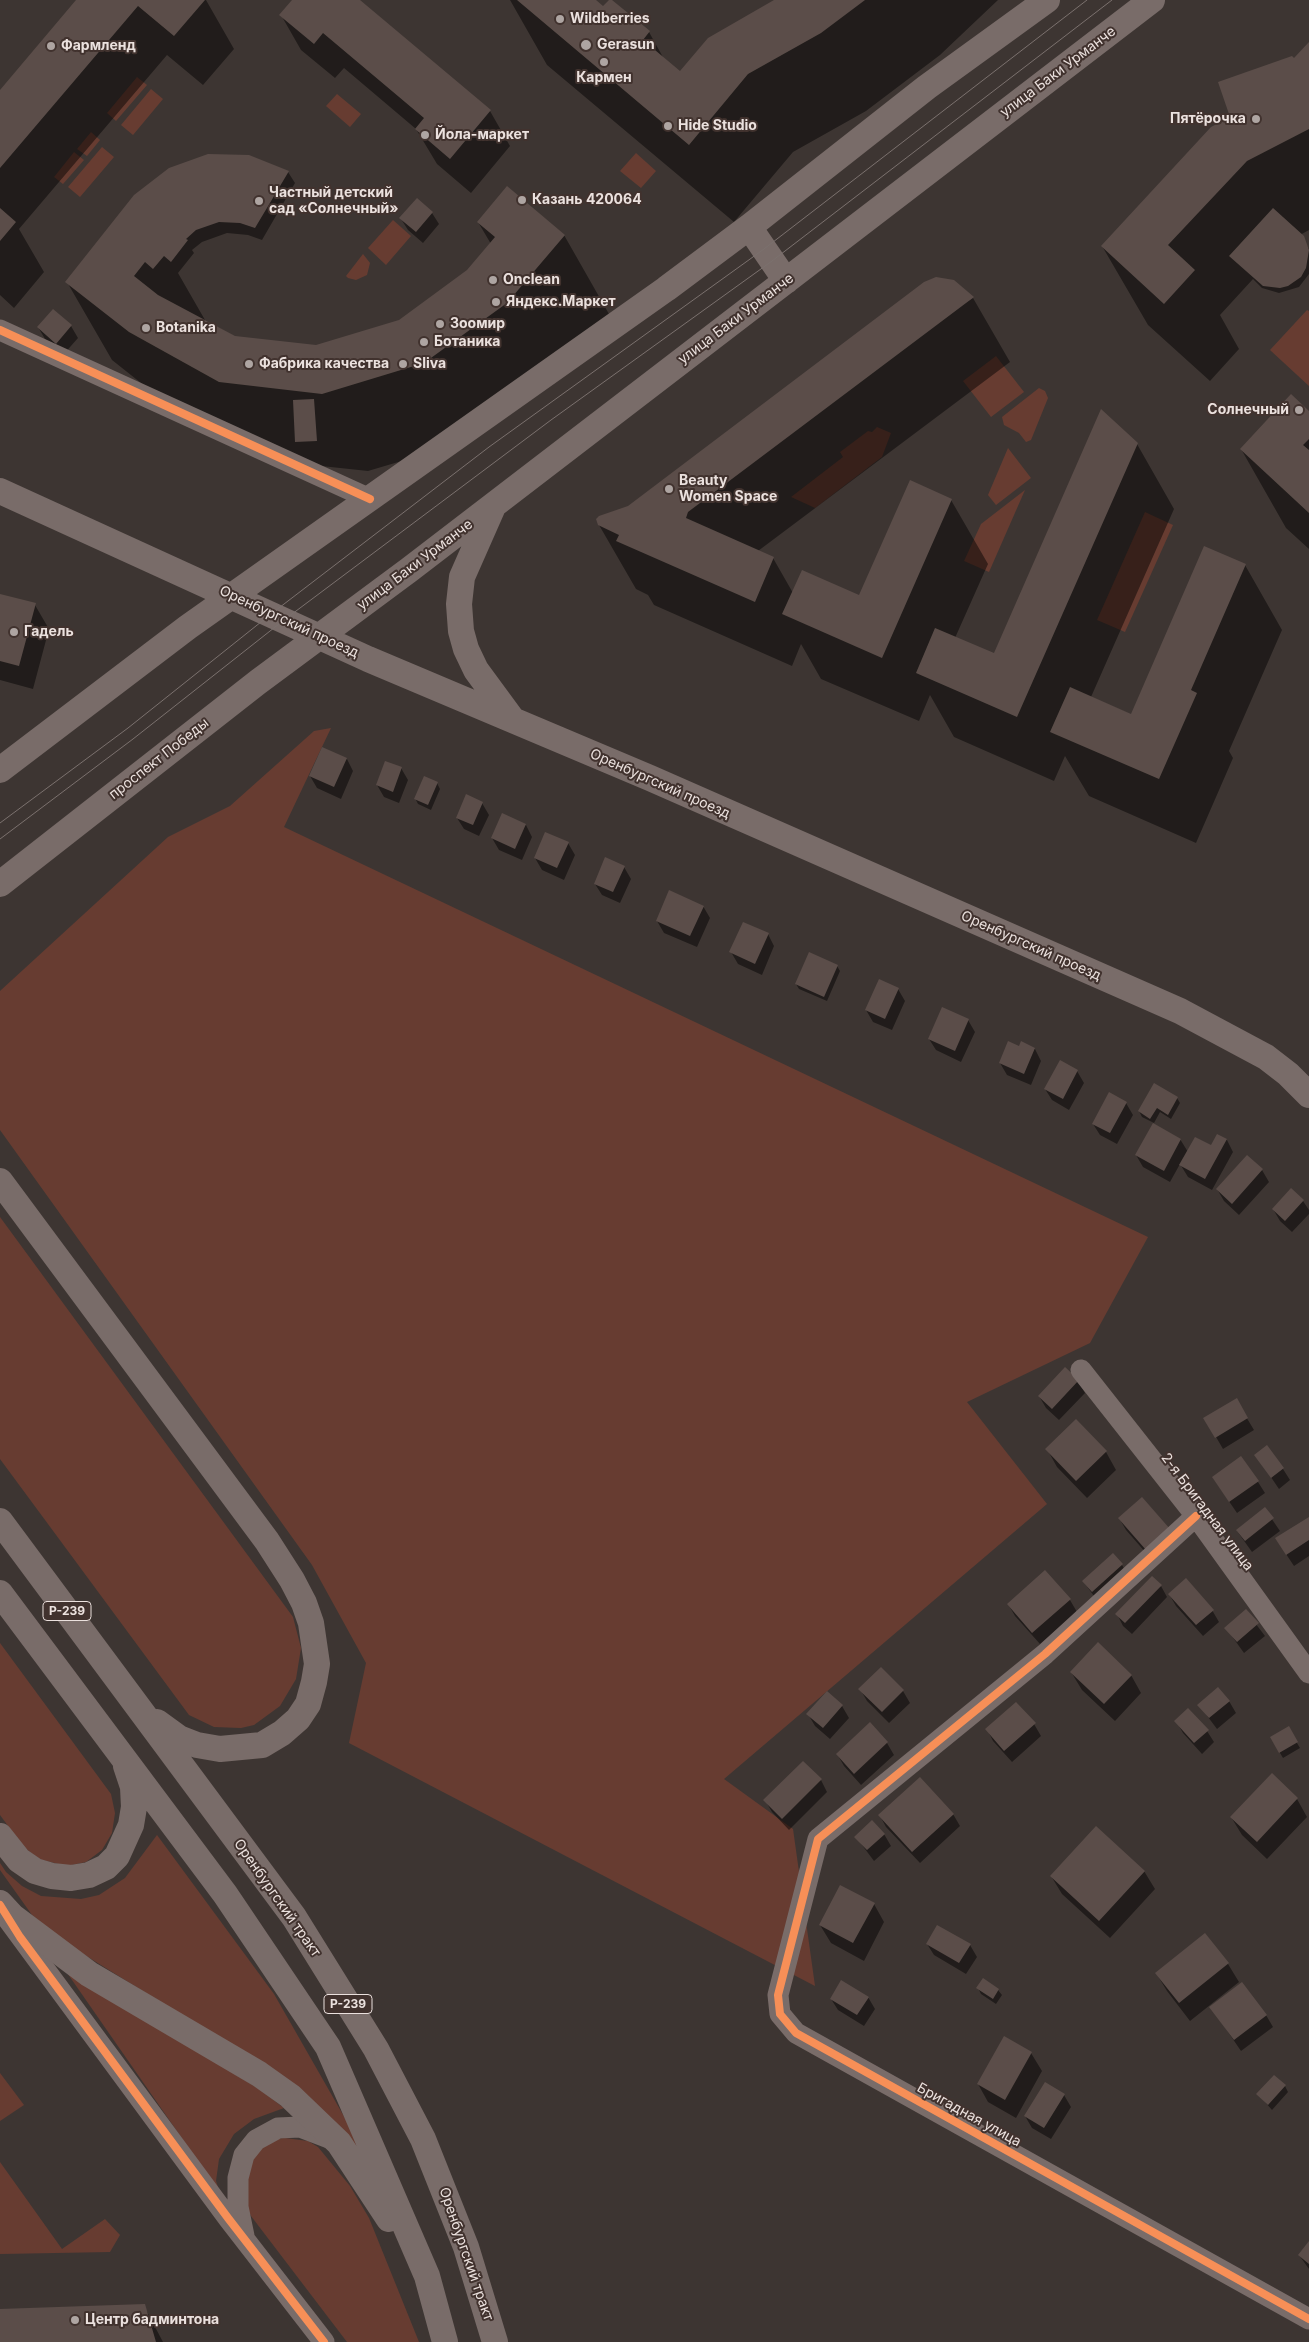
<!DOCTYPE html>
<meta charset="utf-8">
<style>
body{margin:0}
canvas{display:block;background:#3d3532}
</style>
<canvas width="1309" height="2342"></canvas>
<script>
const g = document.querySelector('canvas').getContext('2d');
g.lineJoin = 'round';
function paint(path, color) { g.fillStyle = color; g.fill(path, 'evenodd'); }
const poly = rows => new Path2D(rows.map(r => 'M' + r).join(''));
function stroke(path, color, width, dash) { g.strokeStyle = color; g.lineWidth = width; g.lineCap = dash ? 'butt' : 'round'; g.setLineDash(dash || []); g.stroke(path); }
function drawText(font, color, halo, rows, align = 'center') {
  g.font = font + ' Inter,sans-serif'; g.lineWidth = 4; g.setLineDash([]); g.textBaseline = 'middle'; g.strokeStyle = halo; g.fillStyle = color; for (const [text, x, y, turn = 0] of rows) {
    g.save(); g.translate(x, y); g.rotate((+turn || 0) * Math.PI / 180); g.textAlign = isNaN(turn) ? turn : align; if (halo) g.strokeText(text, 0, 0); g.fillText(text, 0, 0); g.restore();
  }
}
const green = poly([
 [137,77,147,85,116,121,107,113],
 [151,89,163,99,133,135,121,125],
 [337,94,361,114,350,127,326,106],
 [91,132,100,140,87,156,77,149],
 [102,147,114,157,80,197,68,187],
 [74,152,84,160,63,184,54,177],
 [636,153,656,171,641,188,620,171],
 [393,220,411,236,386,265,368,248],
 [363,254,370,263,367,275,356,280,348,278,346,276],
 [1307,310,1309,311,1309,386,1270,350],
 [996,356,1024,392,991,417,963,381],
 [1039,388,1045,391,1048,398,1031,440,1026,442,1019,433,1004,425,1002,417],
 [877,427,891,433,882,457,815,508,791,497,843,457,840,452,868,431,872,432],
 [1008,448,1031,478,996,505,988,495],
 [1025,490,989,572,964,561,981,524],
 [1145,512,1173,525,1125,632,1097,620],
 [331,728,284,827,1148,1237,1090,1343,967,1402,1047,1504,724,1779,793,1829,815,1986,349,1743,366,1663,312,1565,0,1130,0,991,168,837,230,806,314,731],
 [0,1217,293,1617,301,1648,296,1679,280,1706,254,1725,241,1728,214,1727,189,1715,0,1459],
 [0,1643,111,1794,115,1813,112,1833,102,1850,86,1862,67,1866,38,1859,23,1846,0,1815],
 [157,1835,274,1994,370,2162,296,2086,67,1944,32,1915,0,1870,0,1863,6,1872,22,1886,41,1896,81,1899,99,1895,125,1878],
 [63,1967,259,2089,284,2108,254,2119,234,2134,219,2159,216,2181,220,2193],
 [0,2073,24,2105,0,2121],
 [285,2138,308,2141,318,2147,350,2186,369,2218,419,2342,347,2342,251,2216,245,2205,247,2162,256,2152,275,2139],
 [0,2162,62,2249,105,2219,120,2235,110,2252,0,2254]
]);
const shadow = poly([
 [78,0,206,0,234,49,203,85,167,55,19,229,44,272,14,308,0,295,0,91],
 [294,0,358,0,490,111,510,146,471,193,437,164,416,129,344,68,335,78,301,50,281,15],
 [510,0,594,0,604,8,649,32,664,59,680,73,776,0,998,0,940,55,866,111,793,152,734,222,547,65],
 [1309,44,1309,230,1300,235,1309,249,1309,274,1299,287,1279,293,1262,288,1253,279,1220,315,1239,349,1210,381,1148,325,1102,246],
 [288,172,295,183,262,240,248,235,227,233,202,242,192,250,194,253,178,273,205,320,235,337,316,346,399,321,468,271,491,244,478,222,564,235,609,314,469,441,368,471,265,460,175,410,112,360,67,282],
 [432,213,439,224,423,243,408,230,401,219],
 [973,298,1010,362,758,551,773,558,793,593,860,596,951,500,988,564,955,638,995,655,1137,444,1174,509,1091,697,1132,715,1205,548,1245,565,1282,630,1229,751,1233,758,1196,843,1089,796,1065,756,1054,781,954,737,930,695,919,721,821,679,801,644,792,666,654,605,648,595,636,589,599,525],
 [71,326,78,338,63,355,45,339,38,327],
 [1309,413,1309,549,1286,528,1241,449],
 [0,596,35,605,49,629,33,689,0,680],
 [347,759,353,771,341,799,317,788,310,776],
 [401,768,408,780,399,803,384,797,377,785],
 [437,783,440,789,431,810,418,804,415,798],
 [482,803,489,815,479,836,464,829,457,818],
 [526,825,532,837,522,860,499,850,492,838],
 [568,843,575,855,564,880,542,870,535,858],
 [624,867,631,879,620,903,602,895,595,884],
 [703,906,710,918,697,947,664,933,657,921],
 [768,934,774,946,762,975,738,964,731,952],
 [837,966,840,971,827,1001,799,989,796,984],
 [898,989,905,1001,892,1030,873,1022,866,1010],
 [968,1020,975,1032,961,1062,936,1050,929,1039],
 [1019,1048,1035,1049,1041,1061,1031,1085,1007,1075,1000,1063],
 [1077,1071,1084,1083,1069,1110,1052,1100,1045,1089],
 [1177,1098,1180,1103,1171,1119,1160,1112,1154,1123,1142,1117,1139,1111],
 [1126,1103,1133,1115,1117,1144,1100,1135,1093,1124],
 [1218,1135,1227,1140,1233,1152,1212,1190,1188,1177,1180,1164,1170,1182,1143,1167,1136,1155,1180,1139,1188,1152,1211,1147],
 [1262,1170,1269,1182,1239,1215,1224,1201,1217,1189],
 [1291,1189,1303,1201,1309,1210,1309,1214,1292,1232,1280,1221,1273,1209],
 [1078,1381,1085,1393,1059,1420,1046,1408,1039,1396],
 [1236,1400,1254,1430,1223,1449,1205,1418],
 [1076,1421,1106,1452,1116,1470,1087,1498,1057,1467,1047,1449],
 [1256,1455,1283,1469,1290,1480,1279,1489],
 [1213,1478,1258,1482,1265,1493,1237,1513],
 [1141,1499,1153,1561,1126,1530,1119,1518],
 [1265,1509,1280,1531,1252,1552,1237,1531],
 [1309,1518,1309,1556,1294,1566,1284,1551],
 [1122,1565,1129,1577,1099,1603,1083,1581],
 [1045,1572,1070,1600,1077,1612,1040,1644,1015,1616,1008,1604],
 [1161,1586,1167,1597,1132,1634,1123,1626,1117,1614],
 [1169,1594,1212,1610,1219,1622,1203,1636,1176,1606],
 [1246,1611,1265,1636,1244,1653,1226,1628],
 [881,1668,903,1691,910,1703,889,1723,867,1701,860,1689],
 [1071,1672,1131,1675,1141,1693,1115,1721,1082,1690],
 [827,1692,842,1706,849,1718,830,1739,815,1726,808,1714],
 [1229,1701,1236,1713,1217,1729,1199,1705],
 [1176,1721,1207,1731,1214,1742,1202,1754,1183,1733],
 [870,1724,887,1743,894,1755,861,1785,844,1766,837,1754],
 [1034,1724,1041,1736,1012,1762,993,1741,987,1729],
 [1288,1728,1300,1748,1283,1758,1271,1738],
 [821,1780,827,1792,789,1830,772,1812,765,1800],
 [1297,1799,1307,1817,1267,1859,1242,1835,1231,1817],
 [953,1814,960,1826,920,1863,886,1827,880,1816],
 [884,1834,891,1846,874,1861,856,1837],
 [1144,1871,1155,1889,1110,1938,1062,1894,1051,1876],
 [874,1904,884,1922,864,1961,831,1943,820,1925],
 [1205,1934,1228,1964,1239,1982,1190,2021,1167,1991,1156,1973],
 [927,1944,970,1945,977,1957,966,1974,934,1955],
 [978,1988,998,1990,1002,1995,996,2004,981,1994],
 [868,1997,875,2009,864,2026,838,2010,831,1999],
 [1211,2007,1266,2015,1273,2027,1241,2051],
 [1004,2038,1031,2053,1042,2071,1016,2118,988,2102,978,2084],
 [1285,2086,1288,2092,1272,2110,1258,2094],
 [1064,2095,1071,2107,1051,2139,1032,2128,1025,2116],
 [1309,2243,1309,2269,1299,2255],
 [144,2306,163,2342,0,2342,0,2310]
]);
const building = poly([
 [76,0,205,0,174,36,138,6,0,168,0,90],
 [292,0,360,0,491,110,450,159,415,129,424,118,323,33,314,44,279,15],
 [517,0,596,0,603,6,609,0,612,0,650,31,643,40,680,71,708,38,774,0,865,0,821,33,748,74,689,145],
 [1309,42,1309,129,1247,161,1168,245,1195,270,1164,304,1101,246,1211,127,1230,117,1218,82,1292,56,1294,58],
 [208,154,249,155,289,171,255,228,240,223,219,222,196,230,186,239,188,240,171,262,164,256,153,269,145,262,134,276,158,295,235,336,316,345,399,320,467,270,495,237,477,222,507,186,565,235,507,303,424,363,322,394,219,382,129,332,65,282,134,195,169,168],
 [417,198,433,212,416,232,399,218],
 [0,208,16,222,0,241],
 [1273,208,1304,236,1309,250,1306,268,1301,277,1288,286,1280,288,1263,286,1229,256],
 [936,277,954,280,974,297,688,512,686,518,774,557,755,602,616,541,619,535,598,525,596,519,599,516,628,506,924,282],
 [53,309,72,325,56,344,37,327],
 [1291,394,1309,411,1309,439,1303,445,1309,450,1309,513,1240,449],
 [314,399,317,441,295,442,293,400],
 [1101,409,1138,443,1017,717,916,673,935,628,994,653],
 [910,480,952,499,882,658,782,614,802,570,859,595],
 [1204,546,1246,564,1191,690,1197,693,1159,779,1050,732,1070,687,1131,714],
 [0,594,36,603,19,666,0,661],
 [322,747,347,758,334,787,309,776],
 [385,761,402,767,393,792,376,785],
 [424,776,438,782,428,805,414,799],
 [466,794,483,802,473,825,456,818],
 [502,813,526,824,515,849,491,838],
 [545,832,569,842,557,868,534,858],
 [605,857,625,866,613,892,594,884],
 [669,890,704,906,690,936,656,921],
 [743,922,769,933,755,964,729,952],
 [809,952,838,965,824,997,795,984],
 [879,979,899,988,885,1019,865,1010],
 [942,1007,969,1019,955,1051,928,1039],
 [1008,1041,1019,1046,1021,1041,1035,1048,1024,1074,999,1063],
 [1060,1060,1078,1070,1063,1099,1044,1089],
 [1154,1083,1178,1097,1168,1115,1157,1108,1150,1119,1138,1111],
 [1109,1092,1127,1102,1110,1133,1092,1124],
 [1153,1123,1181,1139,1164,1171,1135,1155],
 [1217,1134,1227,1139,1205,1179,1179,1165,1195,1137,1211,1145],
 [1247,1155,1263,1169,1232,1204,1216,1189],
 [1291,1188,1304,1200,1285,1221,1272,1209],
 [1065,1367,1079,1380,1052,1409,1038,1396],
 [1237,1398,1248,1418,1215,1438,1203,1418],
 [1076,1419,1107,1451,1076,1481,1045,1449],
 [1267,1445,1284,1468,1271,1478,1254,1455],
 [1241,1456,1259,1481,1229,1502,1212,1477],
 [1142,1497,1170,1529,1146,1550,1118,1518],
 [1265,1507,1274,1518,1245,1541,1236,1530],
 [1309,1517,1309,1540,1286,1555,1275,1538],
 [1113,1553,1123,1564,1092,1592,1082,1581],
 [1045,1570,1071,1599,1032,1633,1007,1604],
 [1152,1576,1162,1585,1125,1623,1115,1614],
 [1186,1578,1214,1610,1196,1625,1168,1594],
 [1246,1609,1259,1623,1237,1642,1224,1628],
 [1098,1642,1132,1675,1104,1704,1070,1672],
 [881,1667,904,1690,882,1712,858,1689],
 [1218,1687,1230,1701,1209,1718,1197,1705],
 [827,1691,843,1705,823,1728,806,1714],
 [1016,1702,1036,1723,1004,1751,985,1729],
 [1188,1708,1209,1730,1194,1743,1174,1721],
 [870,1722,888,1742,854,1774,836,1754],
 [1289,1726,1298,1742,1279,1753,1270,1737],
 [803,1761,822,1779,782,1819,763,1800],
 [1272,1773,1298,1798,1257,1842,1230,1817],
 [920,1777,954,1814,912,1852,878,1815],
 [872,1820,885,1834,867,1850,854,1837],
 [1096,1826,1145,1871,1099,1921,1050,1876],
 [840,1885,875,1903,853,1943,819,1925],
 [937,1925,971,1944,959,1963,926,1944],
 [1205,1933,1229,1963,1179,2003,1155,1973],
 [983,1978,999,1989,993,1999,976,1988],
 [841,1980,869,1997,857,2015,830,1999],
 [1242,1982,1267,2015,1234,2040,1209,2007],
 [1004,2036,1032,2052,1005,2100,977,2084],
 [1274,2075,1286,2085,1268,2105,1256,2094],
 [1045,2082,1065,2094,1044,2128,1024,2116],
 [1309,2241,1309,2264,1298,2255],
 [145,2304,156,2342,0,2342,0,2309]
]);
const minor = poly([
 [0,330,370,499],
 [1081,1370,1196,1516,1309,1673],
 [1196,1516,1045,1654,818,1839,778,1995,780,2014,796,2033,1309,2319],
 [7,1918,228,2218,324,2342],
 [244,2236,238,2207,238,2178,244,2155,256,2140,278,2128,300,2127,334,2140]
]);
const major = poly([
 [749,227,786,281],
 [0,491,368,659,650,778,1180,1011,1266,1057,1288,1074,1309,1095],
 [492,509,462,577,459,604,461,631,466,649,476,670,512,719],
 [0,770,188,627,666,289,749,227,927,87,1047,0],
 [0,884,258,682,409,570,1152,0],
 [0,1181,267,1541,292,1580,304,1603,311,1623,317,1664,314,1682,308,1704,298,1719,282,1733,262,1745,220,1749,197,1745,179,1738,157,1722],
 [0,1521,294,1917,376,2049,423,2139,466,2247,495,2342],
 [0,1593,225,1894,328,2047,427,2276,445,2342],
 [0,1836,19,1860,35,1871,52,1876,71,1878,89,1875,106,1867,117,1856,131,1825,134,1807,133,1787,126,1766],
 [0,1903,13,1917,89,1974,259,2074,290,2096,339,2143,389,2219]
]);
const tram = poly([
 [0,823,128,728,271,614,489,447,764,249,1087,0],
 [0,839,133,739,284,620,551,420,772,261,1112,0]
]);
const cycleway = poly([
 [0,330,370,499],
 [1196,1516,1045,1654,818,1839,778,1995,780,2014,796,2033,1309,2319],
 [0,1905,20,1937,228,2218,324,2342]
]);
const markers = [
 [560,19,5,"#aea5a2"],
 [586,45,6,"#aea5a2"],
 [51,46,5,"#aea5a2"],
 [604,62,5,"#aea5a2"],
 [1256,119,5,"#aea5a2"],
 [668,126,5,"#aea5a2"],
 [425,135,5,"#aea5a2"],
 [522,200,5,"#aea5a2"],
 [259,201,5,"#aea5a2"],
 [493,280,5,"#aea5a2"],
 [496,302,5,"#aea5a2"],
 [440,324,5,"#aea5a2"],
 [146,328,5,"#aea5a2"],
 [424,342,5,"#aea5a2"],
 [249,364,5,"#aea5a2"],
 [403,364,5,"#aea5a2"],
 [1299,410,5,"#aea5a2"],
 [669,489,5,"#aea5a2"],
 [14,632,5,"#aea5a2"],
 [75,2320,5,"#aea5a2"]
];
const shields = [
 [67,1611,48],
 [348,2004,48]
];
const shieldNames = [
 ["Р-239",67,1611],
 ["Р-239",348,2004]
];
const poiNames = [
 ["Wildberries",570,19],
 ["Gerasun",597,45],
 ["Фармленд",61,46],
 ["Кармен",604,78,"center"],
 ["Пятёрочка",1246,119,"right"],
 ["Hide Studio",678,126],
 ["Йола-маркет",435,135],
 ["Частный детский",269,193],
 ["сад «Солнечный»",269,209],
 ["Казань 420064",532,200],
 ["Onclean",503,280],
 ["Яндекс.Маркет",506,302],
 ["Зоомир",450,324],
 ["Botanika",156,328],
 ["Ботаника",434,342],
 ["Фабрика качества",259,364],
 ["Sliva",413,364],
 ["Солнечный",1289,410,"right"],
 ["Beauty",679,481],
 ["Women Space",679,497],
 ["Гадель",24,632],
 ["Центр бадминтона",85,2320]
];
const streetNames = [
 ["улица Баки Урманче",1058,72,-37],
 ["улица Баки Урманче",736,319,-37],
 ["улица Баки Урманче",415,565,-37],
 ["Оренбургский проезд",289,622,25],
 ["проспект Победы",159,759,-38],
 ["Оренбургский проезд",660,784,24],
 ["Оренбургский проезд",1031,946,24],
 ["2-я Бригадная улица",1207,1512,53],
 ["Оренбургский тракт",277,1898,55],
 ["Бригадная улица",969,2115,29],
 ["Оренбургский тракт",466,2254,71]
];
paint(green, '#673c31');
paint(shadow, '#0007');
paint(building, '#5b4d49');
stroke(minor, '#796c69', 21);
stroke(major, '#796c69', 26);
stroke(tram, '#7b716e', 1);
stroke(cycleway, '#f78f57', 8);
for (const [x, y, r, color] of markers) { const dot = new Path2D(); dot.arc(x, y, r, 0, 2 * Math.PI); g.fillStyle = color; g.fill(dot); stroke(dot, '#41322e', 2); }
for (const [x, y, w] of shields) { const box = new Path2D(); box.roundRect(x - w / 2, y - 9.5, w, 19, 4); g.fillStyle = '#41322e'; g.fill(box); stroke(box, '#ebe1de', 1); }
drawText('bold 12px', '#ebe1de', null, shieldNames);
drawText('bold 14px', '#ebe1de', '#41322e', poiNames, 'left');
drawText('14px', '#ebe1de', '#41322e', streetNames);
</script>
